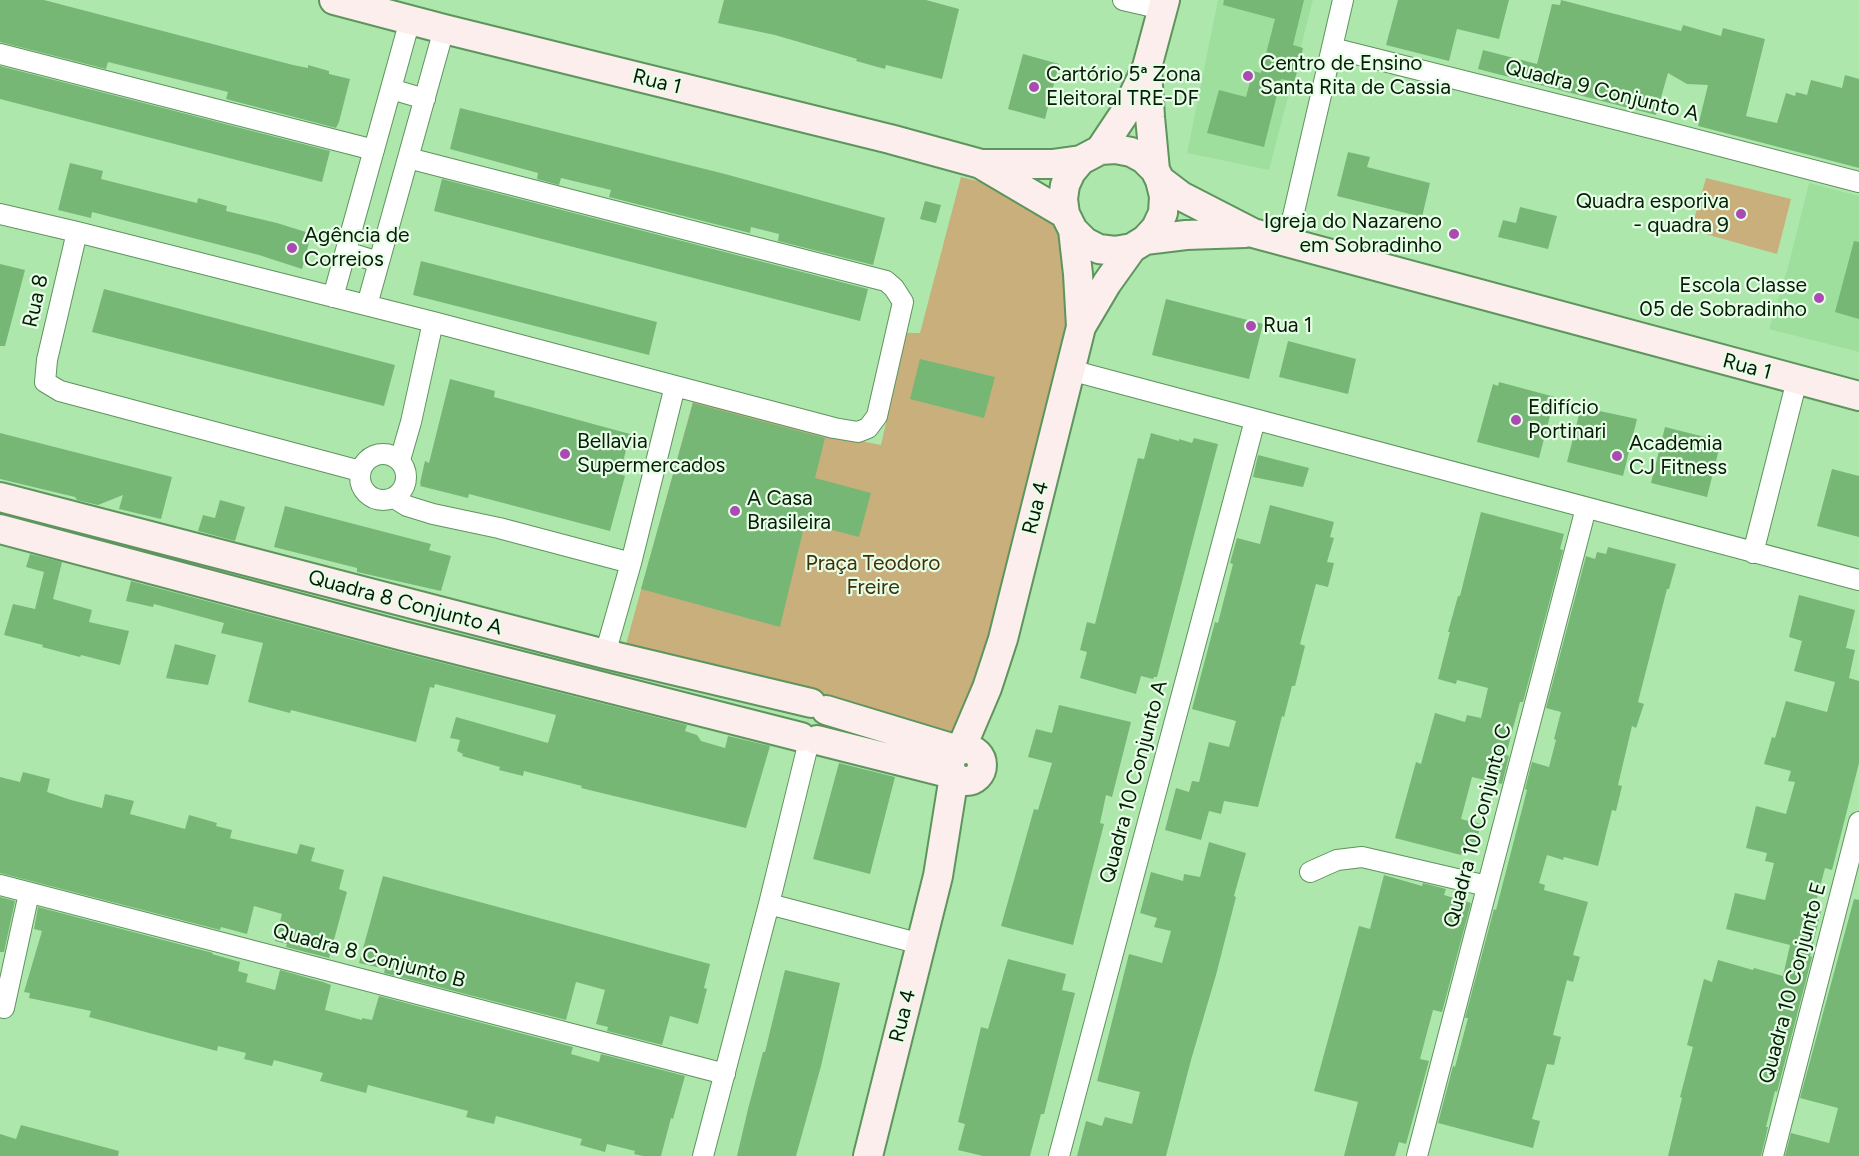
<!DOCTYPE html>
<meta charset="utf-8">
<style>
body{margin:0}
canvas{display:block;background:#ade7ac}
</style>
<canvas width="1859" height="1156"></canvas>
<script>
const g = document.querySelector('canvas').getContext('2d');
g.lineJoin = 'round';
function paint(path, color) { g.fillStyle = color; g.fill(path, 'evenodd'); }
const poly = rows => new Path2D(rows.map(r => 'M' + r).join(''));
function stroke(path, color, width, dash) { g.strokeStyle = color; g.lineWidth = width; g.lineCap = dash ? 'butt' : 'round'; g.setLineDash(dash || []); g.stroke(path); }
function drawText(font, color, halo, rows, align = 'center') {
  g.font = font + ' Figtree,sans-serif'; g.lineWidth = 4.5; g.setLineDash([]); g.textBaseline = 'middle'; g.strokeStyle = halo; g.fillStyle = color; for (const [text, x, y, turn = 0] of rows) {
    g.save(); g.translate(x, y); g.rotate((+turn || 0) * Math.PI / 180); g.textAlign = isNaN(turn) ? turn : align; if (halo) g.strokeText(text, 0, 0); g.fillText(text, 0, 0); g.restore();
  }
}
const built = poly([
 [1218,0,1313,0,1269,170,1187,153],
 [1809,183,1859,196,1859,352,1769,329,1788,267]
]);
const green = poly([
 [961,177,1010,189,1065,232,1079,318,982,679,957,733,625,648,694,398,841,437,881,445,906,333,920,333],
 [1706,178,1791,199,1777,254,1691,230]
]);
const building = poly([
 [0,0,44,0,293,65,308,68,308,65,329,71,329,74,350,79,339,122,336,128,226,99,228,92,108,62,106,69,0,42],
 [724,0,926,0,959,9,942,79,886,65,885,69,856,61,857,59,775,35,718,23],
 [1224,0,1304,0,1293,45,1303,48,1299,66,1294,82,1281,79,1264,147,1207,133,1219,90,1246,97,1253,71,1261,73,1275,19,1223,5],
 [1398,0,1509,0,1499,39,1457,29,1449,61,1386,45],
 [1561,0,1681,31,1683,25,1721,36,1723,28,1765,39,1746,116,1777,123,1786,93,1795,96,1796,92,1807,95,1811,80,1842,88,1845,75,1859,79,1859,168,1698,126,1708,85,1687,84,1668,73,1656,115,1478,69,1483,50,1537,64,1552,4,1560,5],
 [1023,54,1059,64,1045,119,1008,109],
 [0,66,330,151,322,182,0,99],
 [460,108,725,174,885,218,873,265,778,241,779,234,751,227,750,233,609,197,611,190,561,178,559,185,537,179,538,173,450,149],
 [1348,152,1370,157,1367,167,1430,183,1422,217,1337,196],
 [70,163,103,171,101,179,197,203,198,198,227,206,226,211,277,223,309,233,311,235,302,269,259,255,92,212,91,218,58,210],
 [442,179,868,289,860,321,434,211],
 [925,201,941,205,936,223,920,219],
 [1520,207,1557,216,1548,249,1498,237,1503,220,1516,223],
 [1854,241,1859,242,1859,319,1835,312],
 [421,261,657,322,649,355,413,295],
 [0,264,25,270,5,346,0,346],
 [104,289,395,365,384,406,92,332],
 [1166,299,1263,324,1249,379,1152,355],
 [1288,341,1356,359,1348,394,1279,377],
 [920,359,995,377,984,418,910,399],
 [450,379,495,391,494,397,630,434,620,474,625,476,610,531,469,494,468,498,420,486,421,484,420,483,425,461,429,463],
 [1499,382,1555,397,1539,458,1477,442,1493,384,1498,386],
 [693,403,825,438,815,478,871,493,859,537,805,523,780,627,641,589],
 [1581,407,1637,419,1623,476,1567,462],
 [1665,427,1721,441,1707,497,1651,483],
 [0,433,172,477,161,519,119,509,123,495,98,505,77,500,75,497,0,479],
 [1151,433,1179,441,1179,439,1192,443,1194,438,1218,444,1157,677,1154,677,1153,679,1141,676,1136,694,1080,678,1087,652,1080,650,1087,622,1095,624,1138,458,1144,459],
 [1258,455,1309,468,1303,487,1253,477],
 [1832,469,1859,476,1859,537,1817,526],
 [220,500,245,507,235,541,198,531,203,515,215,518],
 [1270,505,1334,522,1330,537,1334,538,1327,562,1334,563,1328,587,1316,584,1300,644,1305,646,1295,686,1292,686,1284,717,1282,716,1280,724,1258,807,1224,801,1221,814,1209,811,1201,840,1165,830,1176,788,1189,792,1192,781,1199,782,1209,742,1229,747,1236,721,1192,709,1215,622,1218,623,1233,564,1230,563,1237,538,1260,544],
 [285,506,431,544,429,550,451,556,441,591,357,572,357,568,274,547],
 [1481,512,1564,534,1560,549,1563,550,1523,702,1520,702,1506,755,1509,756,1502,784,1472,777,1461,819,1481,824,1474,849,1464,846,1461,855,1395,838,1416,762,1421,764,1435,713,1465,722,1467,715,1481,718,1488,688,1457,680,1456,684,1438,679,1450,632,1448,632,1458,596,1460,596],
 [1608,547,1676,564,1669,589,1667,589,1638,702,1644,704,1636,728,1632,726,1618,785,1622,786,1616,811,1612,810,1598,866,1564,857,1563,860,1547,855,1539,883,1545,885,1544,890,1588,902,1573,955,1580,957,1573,982,1567,980,1553,1035,1561,1037,1554,1065,1547,1064,1532,1119,1540,1121,1533,1148,1438,1123,1453,1066,1455,1067,1468,1018,1465,1018,1494,909,1496,910,1527,790,1525,789,1532,762,1549,767,1556,740,1554,739,1561,712,1546,708,1586,556,1595,559,1597,552,1606,554],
 [30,554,62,562,53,599,92,610,89,622,129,631,120,665,81,655,80,657,42,647,43,645,4,635,13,604,35,609,44,572,26,567],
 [131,581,399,652,687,725,685,731,697,735,701,741,725,748,728,736,770,746,746,828,581,788,582,786,524,771,523,776,499,770,500,767,462,756,463,754,457,751,460,740,450,738,456,717,548,743,556,715,435,684,434,688,430,687,416,742,291,710,290,713,248,702,263,643,221,633,224,623,154,604,153,607,126,601],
 [1799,595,1855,610,1846,648,1855,650,1849,678,1859,681,1859,763,1832,870,1825,868,1814,910,1821,911,1810,956,1812,957,1777,1092,1775,1091,1766,1127,1768,1127,1761,1156,1668,1156,1682,1098,1680,1097,1693,1047,1687,1045,1704,979,1712,982,1718,960,1753,970,1754,968,1783,976,1790,945,1726,929,1735,893,1765,900,1774,863,1765,861,1767,853,1746,848,1756,806,1786,814,1795,782,1788,781,1791,771,1764,764,1772,737,1775,738,1786,701,1827,712,1835,682,1794,671,1802,641,1789,637],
 [175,644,216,655,208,685,166,678],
 [1059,705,1131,722,1112,797,1106,795,1100,823,1104,824,1073,945,1001,926,1034,809,1038,810,1052,763,1028,757,1036,729,1052,733],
 [839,763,895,777,870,874,813,859],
 [23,772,50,779,47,792,71,800,102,808,105,794,134,801,130,814,185,829,189,815,217,823,216,826,232,830,230,838,297,854,300,844,315,848,311,861,344,870,339,889,347,892,329,958,286,947,287,944,275,941,282,914,254,906,247,934,221,927,220,930,0,873,0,777,20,782],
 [1209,842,1246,853,1234,896,1236,897,1216,975,1191,1060,1166,1156,1077,1156,1086,1121,1102,1126,1105,1117,1132,1124,1140,1092,1097,1081,1129,954,1162,963,1171,931,1154,927,1157,918,1140,913,1151,872,1183,881,1184,874,1200,877],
 [1384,875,1422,886,1423,883,1446,889,1444,895,1471,903,1442,1012,1433,1010,1420,1059,1429,1061,1406,1144,1399,1142,1395,1156,1344,1156,1358,1102,1314,1091,1359,926,1370,929],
 [383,876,710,964,704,988,707,989,698,1024,670,1016,662,1045,607,1031,608,1027,596,1024,605,990,576,982,566,1020,384,973,385,969,359,963],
 [0,897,15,901,4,952,0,952],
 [1854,899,1859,900,1859,1156,1785,1156,1791,1133,1829,1143,1838,1108,1800,1098],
 [38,907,213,953,212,954,240,962,238,971,248,974,246,982,275,990,280,970,323,982,331,985,325,1010,362,1020,362,1018,372,1020,379,996,573,1047,571,1054,599,1062,601,1054,685,1076,673,1119,671,1118,661,1156,643,1156,634,1154,635,1151,607,1144,605,1152,580,1145,582,1139,496,1116,494,1124,466,1117,468,1111,368,1085,366,1093,320,1081,323,1073,274,1060,272,1066,244,1059,246,1053,218,1046,217,1051,89,1017,91,1011,29,998,30,993,24,992,42,931,34,929],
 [1008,959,1066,974,1062,990,1075,993,1044,1114,1041,1114,1030,1156,983,1156,958,1150,965,1124,958,1122,981,1027,988,1029],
 [785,970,840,983,821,1066,796,1156,737,1156,748,1109,763,1052,765,1052],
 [21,1125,119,1151,118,1156,0,1156,0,1134,16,1139]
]);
const street = poly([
 [1123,0,1162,9],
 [1332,48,1659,130,1859,182],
 [0,54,374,150],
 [391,89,425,99],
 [0,214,77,232,433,322,834,428,858,432,868,428,877,416,903,302,894,288,886,281,408,158],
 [77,232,47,360,45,382,60,391,360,471],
 [1287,242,1343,0],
 [346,252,379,262],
 [333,297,410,20],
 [367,305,444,29],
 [1070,370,1859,580],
 '360 477a23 23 0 1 1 46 0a23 23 0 1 1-46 0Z',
 [400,460,411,422,433,322],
 [394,498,407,506,433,514,499,528,631,563],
 [1753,553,1797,380],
 [605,654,631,563,675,386],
 [1310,872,1337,860,1362,857,1487,886],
 [0,885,725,1074],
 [769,904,921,944],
 [4,1008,29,893],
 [703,1156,769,904,809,741],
 [1059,1156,1255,420],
 [1417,1156,1586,508],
 [1773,1156,1859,822]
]);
const secondary = poly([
 [334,0,444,29,890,139,981,164,1052,164,1081,160,1100,150,1116,149,1131,152,1144,159,1155,170,1160,180,1164,196,1163,213,1156,228,1145,240,1132,248,1115,251,1099,249,1085,242,1073,230,1065,214,1063,199,1065,185,1071,172,1081,160],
 [1147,70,1150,117,1155,170],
 [1100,150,1126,111,1147,67,1165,0],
 [982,165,1065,214],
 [1160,180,1181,196,1253,233,1859,396],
 [1073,230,1078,274,1081,327],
 [1145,240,1186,235,1245,233],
 [0,497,605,654,811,703],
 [0,529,403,636,801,737],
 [826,710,958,750],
 [817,740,952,774],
 '950 765a16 16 0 1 1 32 0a16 16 0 1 1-32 0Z',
 [961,749,987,688,1003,639,1081,327,1107,283,1132,248],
 [868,1156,938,876,954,776]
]);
const markers = [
 [1248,76,6,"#aa4ab2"],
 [1034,87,6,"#aa4ab2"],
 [1741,214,6,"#aa4ab2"],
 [1454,234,6,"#aa4ab2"],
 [292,248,6,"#aa4ab2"],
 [1819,298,6,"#aa4ab2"],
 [1251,326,6,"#aa4ab2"],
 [1516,420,6,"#aa4ab2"],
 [565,454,6,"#aa4ab2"],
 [1617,456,6,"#aa4ab2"],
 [735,511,6,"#aa4ab2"]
];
const poiNames = [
 ["Centro de Ensino",1260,64],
 ["Santa Rita de Cassia",1260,88],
 ["Cartório 5ª Zona",1046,75],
 ["Eleitoral TRE-DF",1046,99],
 ["Quadra esporiva",1729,202,"right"],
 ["- quadra 9",1729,226,"right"],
 ["Igreja do Nazareno",1442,222,"right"],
 ["em Sobradinho",1442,246,"right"],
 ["Agência de",304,236],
 ["Correios",304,260],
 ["Escola Classe",1807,286,"right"],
 ["05 de Sobradinho",1807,310,"right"],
 ["Rua 1",1263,326],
 ["Edifício",1528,408],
 ["Portinari",1528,432],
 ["Bellavia",577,442],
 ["Supermercados",577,466],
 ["Academia",1629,444],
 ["CJ Fitness",1629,468],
 ["A Casa",747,499],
 ["Brasileira",747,523]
];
const streetNames = [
 ["Rua 1",657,82,14],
 ["Quadra 9 Conjunto A",1602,91,14],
 ["Rua 8",36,301,-77],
 ["Rua 1",1747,367,15],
 ["Rua 4",1036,508,-76],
 ["Quadra 8 Conjunto A",405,603,15],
 ["Quadra 10 Conjunto A",1134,782,-75],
 ["Quadra 10 Conjunto C",1478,826,-75],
 ["Quadra 8 Conjunto B",369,956,15],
 ["Quadra 10 Conjunto E",1793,983,-75],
 ["Rua 4",903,1016,-76]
];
const parkNames = [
 ["Praça Teodoro",873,564],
 ["Freire",873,588]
];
paint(built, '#9fdf9e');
paint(green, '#c9af7b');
paint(building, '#76b776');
stroke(street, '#5e945e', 22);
stroke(secondary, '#5e945e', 32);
stroke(street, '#fff', 20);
stroke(secondary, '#fceeec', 28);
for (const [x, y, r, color] of markers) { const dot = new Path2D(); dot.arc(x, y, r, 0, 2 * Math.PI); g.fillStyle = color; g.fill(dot); stroke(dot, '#e6fee6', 2); }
drawText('21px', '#061c07', '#e6fee6', poiNames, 'left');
drawText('21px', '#061c07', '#e6fee6', streetNames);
drawText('21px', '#402f08', '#e6fee6', parkNames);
</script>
